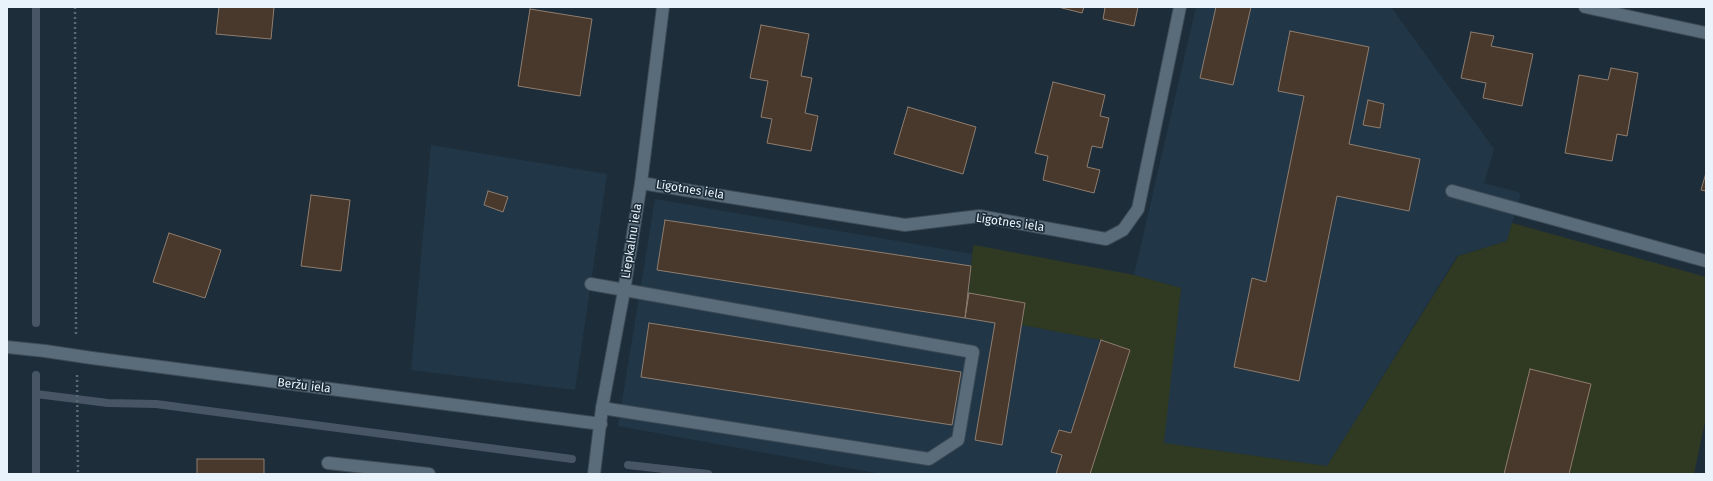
<!DOCTYPE html>
<meta charset="utf-8">
<style>
body{margin:0}
#map{position:relative;width:1713px;height:481px;overflow:hidden;background:#1d2d39;font-family:"Fira Sans",sans-serif}
canvas{display:block}
.frame{position:absolute;inset:0;border:8px solid #e9f3fb;pointer-events:none}
</style>
<div id="map">
<canvas width="1713" height="481"></canvas>
<div class="frame"></div>
</div>
<script>
const g = document.querySelector('canvas').getContext('2d');
g.lineJoin = 'round';
function paint(path, color) { g.fillStyle = color; g.fill(path, 'evenodd'); }
const poly = rows => new Path2D(rows.map(r => 'M' + r).join(''));
function stroke(path, color, width, dash) { g.strokeStyle = color; g.lineWidth = width; g.lineCap = dash ? 'butt' : 'round'; g.setLineDash(dash || []); g.stroke(path); }
function drawText(font, color, halo, rows, align = 'center') {
  g.font = font + ' "Fira Sans",sans-serif'; g.lineWidth = 3.5; g.setLineDash([]); g.textBaseline = 'middle'; g.strokeStyle = halo; g.fillStyle = color; for (const [text, x, y, turn = 0] of rows) {
    g.save(); g.translate(x, y); g.rotate((+turn || 0) * Math.PI / 180); g.textAlign = isNaN(turn) ? turn : align; if (halo) g.strokeText(text, 0, 0); g.fillText(text, 0, 0); g.restore();
  }
}
const built = poly([
 [1196,7,1391,7,1494,149,1484,183,1521,193,1507,241,1457,256,1327,466,1163,443,1181,288,1134,275],
 [431,145,607,174,575,390,411,370],
 [655,199,972,254,969,293,1025,303,1022,325,1101,340,1130,350,1090,474,881,474,618,426]
]);
const green = poly([
 [1512,223,1706,277,1706,417,1694,474,1090,474,1130,350,1101,340,1022,325,1025,303,969,293,972,254,974,245,1134,275,1181,288,1164,443,1327,466,1458,256,1507,241]
]);
const stream = poly([
 [36,7,36,323],
 [36,375,36,474],
 [36,394,108,403,156,404,572,459],
 [628,465,708,474]
]);
const building = poly([
 [219,7,274,7,271,39,216,34,219,7],
 [1058,7,1084,7,1082,13,1058,7],
 [1103,7,1138,7,1134,26,1103,19,1105,8,1103,7],
 [1216,7,1251,7,1233,85,1200,78,1216,7],
 [530,9,592,19,580,96,518,86,530,9],
 [761,25,809,34,801,76,812,78,805,113,818,116,811,151,767,143,772,119,761,117,768,81,750,78,761,25],
 [1290,31,1369,47,1349,144,1420,159,1409,211,1337,196,1299,381,1234,367,1252,278,1266,282,1304,96,1278,91,1290,31],
 [1471,32,1494,36,1491,46,1533,54,1522,106,1483,98,1486,83,1461,78,1471,32],
 [1611,68,1638,73,1627,136,1617,134,1612,161,1565,153,1579,75,1608,80,1611,68],
 [1053,82,1105,95,1100,116,1109,118,1102,148,1092,146,1087,167,1100,170,1094,193,1043,180,1048,156,1035,153,1053,82],
 [1368,100,1384,104,1380,128,1363,125,1368,100],
 [908,107,976,127,963,174,894,154,908,107],
 [1706,173,1706,191,1701,190,1706,173],
 [488,191,508,197,503,212,484,205,488,191],
 [311,195,350,200,341,271,301,266,311,195],
 [665,220,971,266,965,318,657,270,665,220],
 [169,233,221,250,205,298,153,282,169,233],
 [969,293,1025,303,1002,445,975,440,995,323,965,318,969,293],
 [649,323,961,372,952,425,641,377,649,323],
 [1101,340,1130,350,1090,474,1056,474,1062,455,1051,452,1059,430,1071,433,1101,340],
 [1530,369,1591,384,1569,474,1504,474,1530,369],
 [197,459,264,459,264,474,197,474,197,459]
]);
const path = poly([
 [75,7,76,334],
 [77,375,78,474]
]);
const lane = poly([
 [1452,191,1706,261],
 [591,284,973,352,958,440,929,459,602,408],
 [328,463,429,474]
]);
const street = poly([
 [1585,7,1706,33],
 [641,183,905,225,979,216,1106,239,1123,230,1138,209,1180,7],
 [7,347,45,351,92,358,601,424],
 [594,474,602,408,624,291,641,183,663,7]
]);
const streetNames = [
 ["Līgotnes iela",690,190,9],
 ["Līgotnes iela",1010,223,8],
 ["Liepkalnu iela",632,241,-81],
 ["Beržu iela",304,386,7]
];
paint(built, '#213747');
paint(green, '#303a23');
stroke(stream, '#485564', 8);
paint(building, '#48392c');
stroke(building, '#8f7d6f', 1);
stroke(lane, '#3c4a55', 14);
stroke(street, '#3c4a55', 14);
stroke(path, '#5b6974', 2.5, [2, 3]);
stroke(lane, '#5a6b79', 12);
stroke(street, '#5a6b79', 12);
drawText('12px', '#e9f3fb', '#1d2d39', streetNames);
</script>
